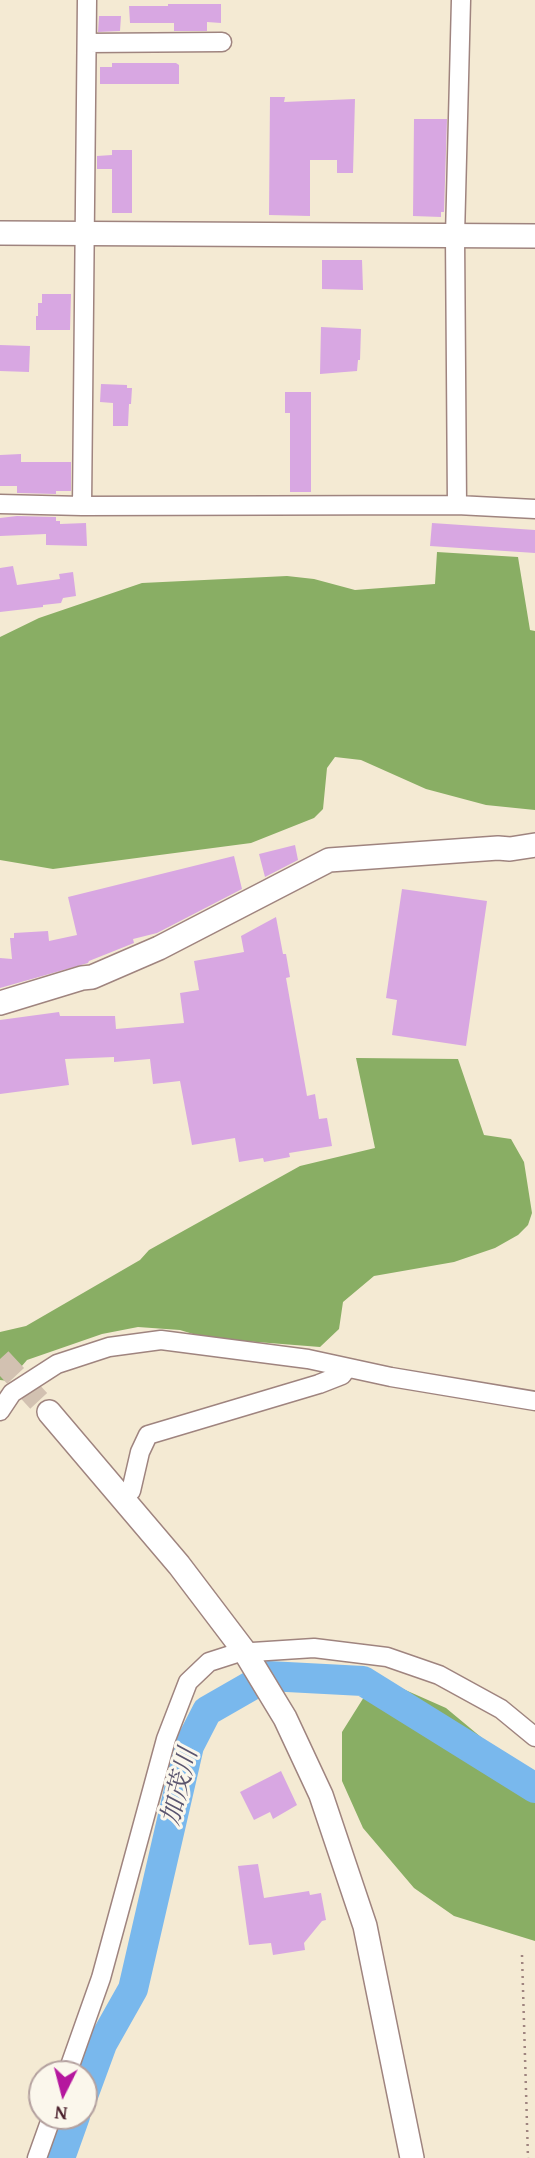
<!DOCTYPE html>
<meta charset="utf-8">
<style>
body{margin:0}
#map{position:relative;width:535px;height:2158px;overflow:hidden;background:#f4ead3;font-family:"Gentium Book Plus",serif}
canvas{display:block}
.north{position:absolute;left:28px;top:2060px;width:70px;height:70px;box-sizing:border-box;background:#fbf7ec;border:2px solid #b4a19f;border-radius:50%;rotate:186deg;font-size:19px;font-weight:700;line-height:28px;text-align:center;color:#4a1f2b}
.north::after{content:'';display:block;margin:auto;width:24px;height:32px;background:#b5179e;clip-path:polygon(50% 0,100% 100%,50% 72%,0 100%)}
</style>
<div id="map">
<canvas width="535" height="2158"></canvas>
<div class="north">N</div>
</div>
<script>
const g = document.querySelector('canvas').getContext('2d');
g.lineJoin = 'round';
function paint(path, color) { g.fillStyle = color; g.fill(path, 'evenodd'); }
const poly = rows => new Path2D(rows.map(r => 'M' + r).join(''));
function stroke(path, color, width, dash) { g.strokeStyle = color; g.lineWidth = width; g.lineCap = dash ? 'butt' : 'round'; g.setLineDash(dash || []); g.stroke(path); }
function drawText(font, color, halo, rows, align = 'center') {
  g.font = font + ' "Gentium Book Plus","Noto Serif JP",serif'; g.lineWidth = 6; g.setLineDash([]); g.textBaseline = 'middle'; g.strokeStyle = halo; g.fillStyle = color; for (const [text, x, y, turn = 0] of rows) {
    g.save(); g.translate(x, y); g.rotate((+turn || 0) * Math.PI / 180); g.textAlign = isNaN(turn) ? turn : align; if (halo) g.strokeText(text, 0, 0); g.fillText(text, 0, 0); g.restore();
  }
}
const forest = poly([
 [437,552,518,557,530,630,535,631,535,810,486,805,426,789,361,760,335,757,327,768,323,809,314,818,251,843,53,869,0,860,0,637,39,618,142,583,287,576,314,579,355,590,435,584],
 [356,1058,458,1059,484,1135,511,1139,524,1162,532,1213,528,1225,518,1235,495,1248,454,1262,374,1276,343,1302,339,1329,320,1347,206,1338,180,1330,138,1327,102,1334,27,1360,9,1381,0,1380,0,1332,26,1326,140,1260,149,1250,300,1166,375,1148],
 [394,1685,446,1708,535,1782,535,1941,454,1916,414,1888,363,1828,342,1781,342,1732,369,1689]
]);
const river = poly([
 [84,2093,102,2044,133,1989,189,1746,207,1711,268,1676,363,1681,535,1788],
 [60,2158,75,2116]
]);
const building = poly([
 [168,4,221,4,221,23,207,22,207,31,174,31,174,23,130,23,129,6,168,6],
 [99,16,121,16,120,31,98,32],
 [112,63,176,63,179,65,179,84,100,84,100,67,112,67],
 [270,97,285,97,284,102,355,99,353,173,337,173,337,160,310,160,310,216,269,215],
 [414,119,447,119,444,212,441,212,441,217,413,216],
 [112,150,132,150,132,213,112,213,112,169,97,169,97,156,112,155],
 [322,260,362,260,363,290,322,289],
 [42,294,71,294,70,330,36,330,36,316,38,316,38,303,42,303],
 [321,327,361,329,360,360,358,360,357,371,320,374],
 [0,345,30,346,29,372,0,371],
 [101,384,127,385,127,388,132,388,131,404,129,404,128,426,113,426,113,403,100,402],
 [285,392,311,392,311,492,290,492,290,413,285,413],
 [21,454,21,462,71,462,71,491,56,491,56,494,17,493,17,486,0,486,0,455],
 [17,516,56,517,56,521,60,521,60,524,86,523,87,546,46,545,46,534,0,536,0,518],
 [432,523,535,530,535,553,430,546],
 [13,566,17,585,60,579,59,574,73,572,76,596,63,598,61,603,43,605,43,607,0,612,0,568],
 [295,845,298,860,265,877,259,854],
 [234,856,242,889,157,933,133,939,134,943,89,961,88,963,0,988,0,958,12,959,10,938,14,938,14,933,48,931,49,941,77,935,68,897],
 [402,889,487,901,466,1046,392,1035,397,1000,386,998],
 [276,917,283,954,286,954,290,977,286,978,307,1096,315,1094,319,1119,327,1118,332,1146,289,1153,290,1157,264,1162,263,1158,239,1162,235,1138,192,1145,180,1081,153,1084,150,1059,114,1062,114,1057,65,1059,69,1085,0,1094,0,1020,59,1012,60,1016,115,1016,116,1029,184,1023,180,993,199,990,194,961,244,952,241,936],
 [281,1771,297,1805,273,1819,270,1812,254,1820,240,1792],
 [258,1864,264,1898,309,1891,310,1895,321,1893,326,1920,322,1921,304,1943,305,1950,273,1955,271,1943,249,1945,238,1866]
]);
const tertiaryTunnel = poly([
 [0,1359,49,1412]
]);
const path = poly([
 [522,1955,528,2158]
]);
const minor = poly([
 [87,43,222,42],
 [0,504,82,506,457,505,535,509],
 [457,505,455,236,461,0],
 [82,506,87,0],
 [0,1411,12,1393,57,1364,109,1347,161,1340,308,1359,391,1377,535,1401],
 [122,1497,131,1491,140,1452,148,1435,319,1384,342,1375,346,1369],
 [67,2074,101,1978,166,1739,188,1682,209,1662,237,1653,314,1648,387,1657,439,1675,501,1709,535,1737],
 [37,2158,52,2116]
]);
const tertiary = poly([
 [0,233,535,236],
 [0,1003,82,978,92,977,159,948,329,860,498,848,510,849,535,845],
 [49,1412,179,1565,245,1652,285,1718,321,1795,365,1926,412,2158]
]);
const waterNames = [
 ["加茂川",181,1787,-76]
];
paint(forest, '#89ae64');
stroke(river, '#79b8ed', 30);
paint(building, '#d8a7e2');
stroke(tertiaryTunnel, '#d2c1b1', 23, [23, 11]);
stroke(minor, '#9f847f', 21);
stroke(tertiary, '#9f847f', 26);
stroke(path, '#9f847f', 2.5, [2, 5]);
stroke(minor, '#fff', 18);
stroke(tertiary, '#fff', 23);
drawText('italic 26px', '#5a556f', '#fbf7ec', waterNames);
</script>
